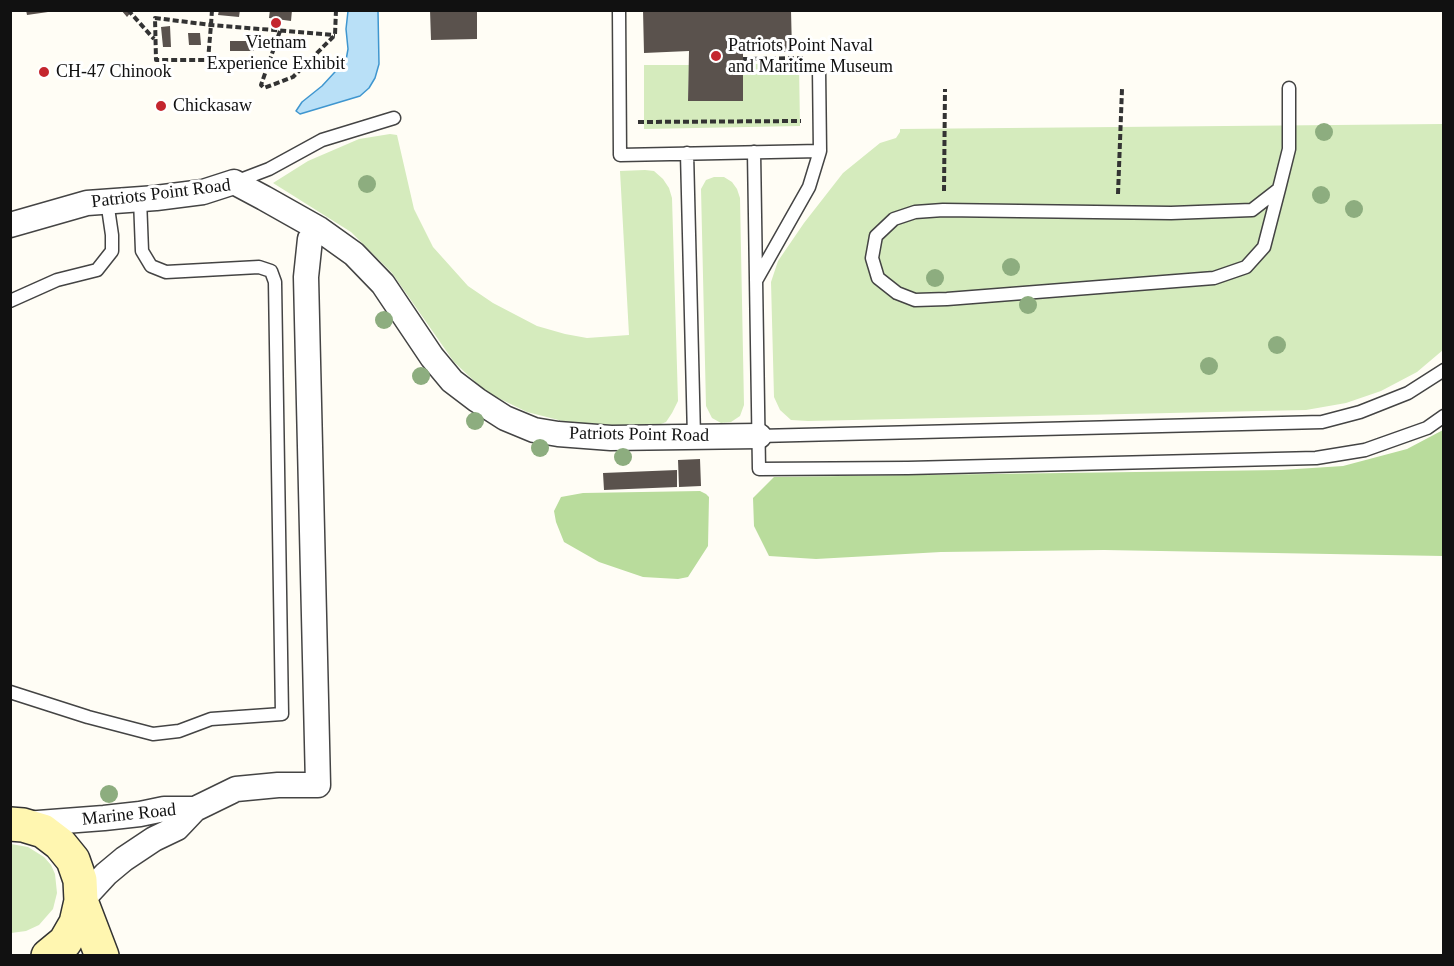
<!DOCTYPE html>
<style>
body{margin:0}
#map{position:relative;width:1454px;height:966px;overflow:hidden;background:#fffdf5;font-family:Georgia,serif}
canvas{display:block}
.frame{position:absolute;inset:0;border:12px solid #111;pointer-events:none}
</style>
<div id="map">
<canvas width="1454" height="966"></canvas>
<div class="frame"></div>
</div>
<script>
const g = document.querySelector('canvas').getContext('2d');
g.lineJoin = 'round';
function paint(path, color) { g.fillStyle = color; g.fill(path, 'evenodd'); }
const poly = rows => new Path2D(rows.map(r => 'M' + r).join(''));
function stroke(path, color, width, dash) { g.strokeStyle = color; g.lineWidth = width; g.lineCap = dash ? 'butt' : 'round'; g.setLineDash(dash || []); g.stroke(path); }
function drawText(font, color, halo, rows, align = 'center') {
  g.font = font + ' Georgia,serif'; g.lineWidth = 6; g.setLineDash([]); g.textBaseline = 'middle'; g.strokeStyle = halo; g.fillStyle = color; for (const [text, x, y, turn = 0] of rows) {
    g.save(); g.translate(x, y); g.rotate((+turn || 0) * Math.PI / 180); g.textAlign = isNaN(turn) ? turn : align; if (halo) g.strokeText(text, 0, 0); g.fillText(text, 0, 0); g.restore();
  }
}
const green = poly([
 [743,64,799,64,800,126,644,129,644,65,689,65,688,101,743,101],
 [1443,124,1443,350,1417,372,1381,391,1346,403,1306,410,808,421,791,420,780,410,774,397,771,282,778,261,804,223,843,173,880,143,896,138,900,132,900,129],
 [390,134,397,135,414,209,433,247,468,286,493,303,537,326,565,334,587,338,629,335,620,171,645,170,654,171,663,179,669,188,672,198,678,401,672,413,666,422,656,426,582,426,527,412,486,392,454,362,392,273,351,232,273,183,308,161,359,139],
 [714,177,724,177,732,182,737,189,740,198,744,405,740,416,731,422,721,423,712,418,706,406,701,189,706,180],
 [11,844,28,847,44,857,51,865,55,874,57,893,53,909,39,925,26,931,11,933]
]);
const forest = poly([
 [1443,430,1443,556,1104,550,941,552,816,559,769,556,754,526,753,498,774,477,1281,470,1343,466,1407,449],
 [700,491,706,494,709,497,708,546,688,577,678,579,643,577,599,562,564,542,556,522,554,511,561,497,583,493]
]);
const water = poly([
 [348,11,378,11,379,64,375,78,369,88,360,96,300,114,296,111,302,102,322,86,346,60,348,49,346,29,348,11]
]);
const building = poly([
 [26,10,48,10,48,12,27,15],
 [121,10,133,10,127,17],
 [219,10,240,10,239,17,218,15],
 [270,10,292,10,291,21,269,18],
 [430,10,477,10,477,39,431,40],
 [643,10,791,10,792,52,743,52,743,101,688,101,689,51,644,53],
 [170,26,171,47,163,47,161,27],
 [188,33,200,33,201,45,189,45],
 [230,41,254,41,254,51,230,51],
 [700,459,701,486,679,487,678,460],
 [677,470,677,487,604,490,603,473]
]);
const path = poly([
 [128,10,154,39],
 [212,10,211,25,208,60,156,60,155,18,211,25,335,35],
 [280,31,261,85,264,88,293,77,335,35,336,10],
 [743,59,806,58],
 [638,122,801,121],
 [944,191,945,89],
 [1118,194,1122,89]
]);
const lane = poly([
 [619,10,620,155,820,151,819,69],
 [754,152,759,469,908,468,1316,458,1365,450,1427,428,1444,416],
 [687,153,694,437],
 [235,182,269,169,322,140,394,118],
 [1279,189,1252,210,1171,213,943,210,915,212,894,219,876,236,872,258,878,278,897,293,915,300,947,299,1214,278,1246,267,1264,247,1279,189,1289,149,1289,88],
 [757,279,809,187,820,151],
 [10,301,57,280,97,270,112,251,112,235,107,201],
 [759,436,1322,422,1360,412,1408,393,1444,370],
 [10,692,88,717,153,734,179,731,211,719,282,714,275,282,271,271,259,267,166,272,151,266,142,251,140,199]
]);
const street = poly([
 [10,225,87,203,156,198,203,192,234,182,264,198,319,229,354,254,383,284,432,357,452,381,477,400,505,418,534,430,558,434,611,438,759,436],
 [25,824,104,818,140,814,164,809,195,809],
 [81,901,106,874,124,859,154,839,177,828,195,809,236,789,278,785,318,785,306,277,310,239,319,229]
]);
const secondary = poly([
 [10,824,23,825,43,831,60,844,73,860,80,880,81,901,76,923,65,942,48,956],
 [81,901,102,956]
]);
const trees = [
 [1324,132],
 [367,184],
 [1321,195],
 [1354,209],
 [1011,267],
 [935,278],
 [1028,305],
 [384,320],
 [1277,345],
 [1209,366],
 [421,376],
 [475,421],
 [540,448],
 [623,457],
 [109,794]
];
const markers = [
 [276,23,6,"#c4262e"],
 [716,56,6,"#c4262e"],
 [44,72,6,"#c4262e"],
 [161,106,6,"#c4262e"]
];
const poiNames = [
 ["Vietnam",276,43,"center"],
 ["Experience Exhibit",276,64,"center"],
 ["Patriots Point Naval",728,46],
 ["and Maritime Museum",728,67],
 ["CH-47 Chinook",56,72],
 ["Chickasaw",173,106]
];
const streetNames = [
 ["Patriots Point Road",161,194,-7],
 ["Patriots Point Road",639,435,1],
 ["Marine Road",129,815,-6]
];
paint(green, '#d5ebbd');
paint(forest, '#b9dc9c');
paint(water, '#b9e0f7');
stroke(water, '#3f96cf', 1.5);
paint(building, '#5a524d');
stroke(lane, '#444', 15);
stroke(street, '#444', 27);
stroke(secondary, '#333', 36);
stroke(path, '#333', 4, [6, 3]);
stroke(lane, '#fff', 12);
stroke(street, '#fff', 24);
stroke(secondary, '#fff6b0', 33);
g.fillStyle = '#8dad7f';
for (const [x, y] of trees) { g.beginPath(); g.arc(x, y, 9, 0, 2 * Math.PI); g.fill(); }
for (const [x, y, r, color] of markers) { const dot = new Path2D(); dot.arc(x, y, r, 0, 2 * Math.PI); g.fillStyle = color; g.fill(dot); stroke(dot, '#fff', 2); }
drawText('18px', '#111', '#fff', poiNames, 'left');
drawText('18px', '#111', '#fff', streetNames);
</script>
